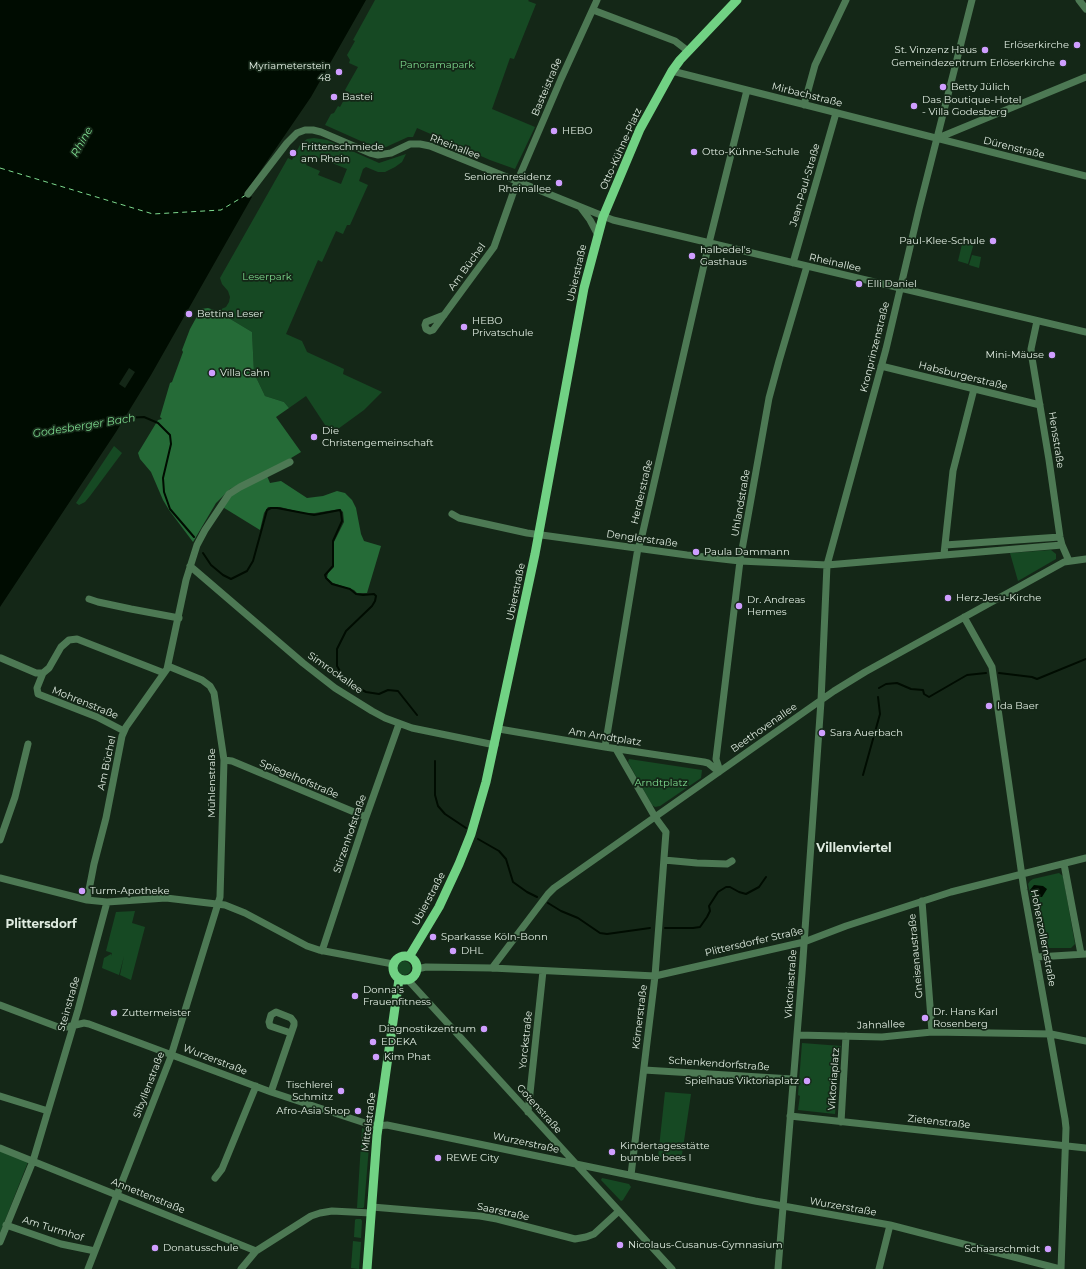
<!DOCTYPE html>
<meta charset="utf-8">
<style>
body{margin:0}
canvas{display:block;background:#142717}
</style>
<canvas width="1086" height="1269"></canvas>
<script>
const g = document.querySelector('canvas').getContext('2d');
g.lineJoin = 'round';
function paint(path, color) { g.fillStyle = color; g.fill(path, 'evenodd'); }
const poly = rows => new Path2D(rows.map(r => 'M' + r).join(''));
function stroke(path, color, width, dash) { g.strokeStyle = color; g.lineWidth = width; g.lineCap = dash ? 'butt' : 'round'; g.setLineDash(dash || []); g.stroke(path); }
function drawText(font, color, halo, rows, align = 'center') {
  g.font = font + ' Montserrat,sans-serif'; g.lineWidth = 3.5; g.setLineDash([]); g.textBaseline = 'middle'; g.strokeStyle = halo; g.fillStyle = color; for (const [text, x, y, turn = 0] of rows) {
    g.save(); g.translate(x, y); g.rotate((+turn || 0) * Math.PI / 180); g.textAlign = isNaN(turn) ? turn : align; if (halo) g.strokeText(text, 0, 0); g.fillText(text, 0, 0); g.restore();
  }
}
const green = poly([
 [375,0,529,0,528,1,536,4,514,59,510,58,492,109,535,127,515,169,490,160,417,128,413,137,408,137,386,147,378,148,372,146,325,125,331,114,334,113,338,106,340,107,345,98,343,97,346,91,345,90,358,67,349,63,350,60,347,55,355,41,353,40],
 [314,138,327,140,379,163,406,154,402,162,395,167,385,172,378,172,366,167,363,169,359,181,368,185,350,225,347,225,343,234,336,231,322,262,318,260,286,334,302,341,307,352,344,369,343,374,382,392,364,410,331,434,306,396,289,408,284,402,265,396,254,373,252,332,217,311,226,307,229,302,230,297,228,291,222,284,220,278,288,158,292,160,300,145,307,139],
 [312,155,347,169,341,184,318,175,320,171,306,165],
 [963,240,974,243,968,264,958,261],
 [972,255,981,257,979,268,969,265],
 [114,446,122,453,90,496,85,502,79,505,76,503],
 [1051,550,1056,554,1056,559,1018,581,1010,553],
 [629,759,702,770,701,778,660,806,655,807,652,805,628,762],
 [1059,873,1063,876,1075,944,1071,948,1045,948,1040,944,1028,884,1030,881,1033,879],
 [135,911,132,923,145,927,131,980,120,975,124,956,119,975,102,968,104,958,111,954,111,956,112,953,106,951,116,912],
 '397 968a7 7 0 1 1 14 0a7 7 0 1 1-14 0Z',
 [802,1043,841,1046,835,1114,798,1110,800,1096,798,1095],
 [665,1092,691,1094,681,1161,658,1157],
 [362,1128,369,1131,370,1134,364,1207,363,1208,357,1208],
 [0,1151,28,1162,0,1233],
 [602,1178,629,1184,631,1187,623,1200,621,1201,601,1180],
 [356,1219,361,1219,362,1221,361,1238,354,1237,355,1220],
 [353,1241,361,1242,359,1269,351,1268]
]);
const forest = poly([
 [208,308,217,311,252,332,254,373,265,396,284,402,289,408,276,417,301,452,278,466,230,489,216,503,193,542,169,510,163,500,151,472,140,459,138,453,158,420,162,419,160,417,170,383,172,382,183,352,182,350,190,329,201,309],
 [267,476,270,483,281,481,307,498,323,496,337,491,345,493,352,500,356,508,361,534,364,541,381,546,367,593,357,593,354,590,333,583,327,578,328,573,334,567,334,542,344,522,343,512,340,509,315,513,304,513,280,507,268,507,264,513,260,530,221,506,232,493]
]);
const water = poly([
 [0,0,366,0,311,97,246,192,252,197,151,375,116,432,0,607],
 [1034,885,1043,886,1047,889,1042,897,1039,897,1030,890]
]);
const pier = poly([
 [129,368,135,372,125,388,119,384]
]);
const stream = poly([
 [124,418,144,417,158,423,170,435,171,444,163,478,164,492,170,509,194,537],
 [203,553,211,565,223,575,231,579,247,571,253,561,267,510,271,508,277,508,314,515,340,510,341,513,342,521,333,541,333,566,325,575,326,578,332,584,350,589,356,594,363,595,374,594,376,596,375,601,372,606,346,631,337,649,337,666,344,678,349,683,366,692,379,694,388,690,398,691,417,715],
 [999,673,1032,677,1037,679,1086,659],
 [879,688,886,684,897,683,911,689,923,690,924,694,929,697,967,675,986,673],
 [435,761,435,795,438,806,445,814,466,828],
 [863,775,880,714,878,697],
 [478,839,499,851,506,859,513,882,527,892,537,897],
 [548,903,561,911,578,918,600,933,607,934,650,928],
 [665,928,693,928,700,927,707,917,710,911,709,906,718,892,726,887,730,887,739,892,746,894,759,887,766,877]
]);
const ferry = poly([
 [0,168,153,214,221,210,246,195]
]);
const minor = poly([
 [1079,0,1086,9],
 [593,10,675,41,688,51],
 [672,71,1086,176],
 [804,105,815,65,846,0],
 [938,138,1086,77],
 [248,194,287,143,297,133,305,130,313,130,321,132,370,153,378,155,391,153,410,144,420,144,430,146,613,220,1086,332],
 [581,208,590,220,598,235],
 [793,263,836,113],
 [444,315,426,322,425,325,426,329,430,331,433,330,494,247,517,182,561,79,597,0],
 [1037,321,1031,349,1032,358,1049,460,1060,537,1062,545,1069,561],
 [881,366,1040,405],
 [452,514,459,518,527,533,687,555,740,561,827,565,1062,545],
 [945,545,1060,537],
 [944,554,953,471,974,389],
 [190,566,303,663,335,688,372,711,385,718,412,728,495,745],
 [89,599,98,602,131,609,179,618],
 [964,617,992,667,1024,890,1065,1119,1066,1128,1061,1269],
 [1,658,36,673,43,673],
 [499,729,605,747,704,762,708,763,719,772],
 [124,731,97,717,38,694,37,688,43,673,49,668,61,647,69,640,77,639,164,673],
 [605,747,638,548,641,540,709,243,747,90],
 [616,749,655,817,666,832,655,976,631,1175],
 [224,760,232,761,366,817],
 [720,771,716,759,740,561,769,398,779,361,807,266],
 [0,840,15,797,28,744],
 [664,860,697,863,727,864,732,861],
 [1064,864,1081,954],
 [0,878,87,900,107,902,166,898,225,905,245,913,307,946,319,950,393,964],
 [87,900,94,864,106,818,122,736,126,727,167,669,186,580,197,545,205,530,229,494,240,487,290,462],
 [922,901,932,1032],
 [322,951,366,817,399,724],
 [1037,957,1086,954],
 [492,968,548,894,554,888,834,691,865,672,1064,562,1086,559],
 [417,969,426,967,492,968,655,976,804,942,846,926,951,892,1086,858],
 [408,980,672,1269],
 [0,1005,58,1027,67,1027,84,1023,89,1024,271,1092,368,1124,378,1126,387,1125,755,1201,890,1225,1060,1269],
 [797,1035,882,1037,932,1032,1051,1034,1086,1041],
 [644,1070,792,1079],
 [271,1092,294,1025,294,1022,291,1018,276,1012,271,1015,269,1022,270,1026,291,1033],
 [0,1096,48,1111],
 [528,1112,543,971],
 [790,1116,1086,1148],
 [841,1122,846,1036],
 [0,1148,256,1251],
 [215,1178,222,1169,256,1086],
 [372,1207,480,1216,497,1219,575,1239,586,1237,594,1234,619,1211],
 [6,1225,61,1244,95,1251],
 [0,1242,33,1161,78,1010,107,902],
 [88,1269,170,1059,220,897,224,760,214,693,210,686,202,680,168,666],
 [241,1269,256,1251,311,1216,320,1213,332,1211,371,1213],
 [778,1269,802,973,821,701,827,565,886,349,919,209,972,0],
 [879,1269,890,1225]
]);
const major = poly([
 '393 968a12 12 0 1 1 24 0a12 12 0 1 1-24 0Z',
 [409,957,439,907,459,864,471,834,486,782,535,554,584,288,603,217,640,129,672,71,680,60,737,0],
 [367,1269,377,1135,399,979]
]);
const markers = [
 [1077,45,4,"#cf9eff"],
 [985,50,4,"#cf9eff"],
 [1063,63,4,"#cf9eff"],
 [339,72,4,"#cf9eff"],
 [943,87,4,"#cf9eff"],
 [334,97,4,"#cf9eff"],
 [914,106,4,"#cf9eff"],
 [554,131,4,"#cf9eff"],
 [694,152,4,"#cf9eff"],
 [293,153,4,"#cf9eff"],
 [559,183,4,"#cf9eff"],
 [993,241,4,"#cf9eff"],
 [692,256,4,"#cf9eff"],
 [859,284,4,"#cf9eff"],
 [189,314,4,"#cf9eff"],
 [464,327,4,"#cf9eff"],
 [1052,355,4,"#cf9eff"],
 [212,373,4,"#cf9eff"],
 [314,437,4,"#cf9eff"],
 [696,552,4,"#cf9eff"],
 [948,598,4,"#cf9eff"],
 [739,606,4,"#cf9eff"],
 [989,706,4,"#cf9eff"],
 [822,733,4,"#cf9eff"],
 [82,891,4,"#cf9eff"],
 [433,937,4,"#cf9eff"],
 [453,951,4,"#cf9eff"],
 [355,996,4,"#cf9eff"],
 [114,1013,4,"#cf9eff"],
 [925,1018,4,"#cf9eff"],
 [484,1029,4,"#cf9eff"],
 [373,1042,4,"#cf9eff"],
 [376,1057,4,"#cf9eff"],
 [807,1081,4,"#cf9eff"],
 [341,1091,4,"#cf9eff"],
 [358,1111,4,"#cf9eff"],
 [612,1152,4,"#cf9eff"],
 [438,1158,4,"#cf9eff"],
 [620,1245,4,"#cf9eff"],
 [155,1248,4,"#cf9eff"],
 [1048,1249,4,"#cf9eff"]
];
const poiNames = [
 ["Erlöserkirche",1069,45,"right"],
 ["St. Vinzenz Haus",977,50,"right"],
 ["Gemeindezentrum Erlöserkirche",1055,63,"right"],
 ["Myriameterstein",331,66,"right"],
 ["48",331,78,"right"],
 ["Betty Jülich",951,87],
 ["Bastei",342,97],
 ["Das Boutique-Hotel",922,100],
 ["- Villa Godesberg",922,112],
 ["HEBO",562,131],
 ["Frittenschmiede",301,147],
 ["am Rhein",301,159],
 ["Otto-Kühne-Schule",702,152],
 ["Seniorenresidenz",551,177,"right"],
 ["Rheinallee",551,189,"right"],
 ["Paul-Klee-Schule",985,241,"right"],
 ["halbedel's",700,250],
 ["Gasthaus",700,262],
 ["Elli Daniel",867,284],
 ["Bettina Leser",197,314],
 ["HEBO",472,321],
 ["Privatschule",472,333],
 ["Mini-Mäuse",1044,355,"right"],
 ["Villa Cahn",220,373],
 ["Die",322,431],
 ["Christengemeinschaft",322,443],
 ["Paula Dammann",704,552],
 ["Herz-Jesu-Kirche",956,598],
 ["Dr. Andreas",747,600],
 ["Hermes",747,612],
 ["Ida Baer",997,706],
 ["Sara Auerbach",830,733],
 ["Turm-Apotheke",90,891],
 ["Sparkasse Köln-Bonn",441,937],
 ["DHL",461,951],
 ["Donna's",363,990],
 ["Frauenfitness",363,1002],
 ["Dr. Hans Karl",933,1012],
 ["Rosenberg",933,1024],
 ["Zuttermeister",122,1013],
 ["Diagnostikzentrum",476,1029,"right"],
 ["EDEKA",381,1042],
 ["Kim Phat",384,1057],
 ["Spielhaus Viktoriaplatz",799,1081,"right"],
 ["Tischlerei",333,1085,"right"],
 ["Schmitz",333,1097,"right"],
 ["Afro-Asia Shop",350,1111,"right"],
 ["Kindertagesstätte",620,1146],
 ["bumble bees I",620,1158],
 ["REWE City",446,1158],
 ["Nicolaus-Cusanus-Gymnasium",628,1245],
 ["Donatusschule",163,1248],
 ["Schaarschmidt",1040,1249,"right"]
];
const parkNames = [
 ["Panoramapark",437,65],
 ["Leserpark",267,277],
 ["Arndtplatz",661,783]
];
const streetNames = [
 ["Basteistraße",547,87,-67],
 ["Mirbachstraße",807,95,14],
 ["Rheinallee",455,147,21],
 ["Dürenstraße",1014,148,14],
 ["Otto-Kühne-Platz",621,149,-66],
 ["Jean-Paul-Straße",805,185,-74],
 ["Rheinallee",835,263,13],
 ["Am Büchel",467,267,-54],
 ["Ubierstraße",577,273,-77],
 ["Kronprinzenstraße",875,347,-76],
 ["Habsburgerstraße",963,376,14],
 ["Hensstraße",1056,440,81],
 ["Herderstraße",642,492,-77],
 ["Uhlandstraße",741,503,-80],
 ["Denglerstraße",642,539,8],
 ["Ubierstraße",516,592,-78],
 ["Simrockallee",335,673,35],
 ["Mohrenstraße",85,703,22],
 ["Beethovenallee",764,728,-35],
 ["Am Arndtplatz",605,737,9],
 ["Am Büchel",107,763,-78],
 ["Spiegelhofstraße",299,779,23],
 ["Mühlenstraße",212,783,-90],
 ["Stirzenhofstraße",350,834,-71],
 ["Ubierstraße",429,899,-62],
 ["Hohenzollernstraße",1043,938,79],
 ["Plittersdorfer Straße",754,942,-13],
 ["Gneisenaustraße",916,956,-95],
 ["Viktoriastraße",791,984,-86],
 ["Steinstraße",69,1004,-74],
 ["Körnerstraße",640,1017,-83],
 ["Jahnallee",881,1025,-2],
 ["Yorckstraße",526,1040,-84],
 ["Wurzerstraße",215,1060,21],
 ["Schenkendorfstraße",719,1064,4],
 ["Viktoriaplatz",834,1079,-86],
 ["Sibyllenstraße",149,1085,-69],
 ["Gotenstraße",539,1109,48],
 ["Mittelstraße",369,1122,-83],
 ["Zietenstraße",939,1122,6],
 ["Wurzerstraße",526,1143,12],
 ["Annettenstraße",148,1196,22],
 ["Wurzerstraße",843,1207,10],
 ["Saarstraße",503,1212,12],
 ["Am Turmhof",53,1229,17]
];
const waterNames = [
 ["Rhine",82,142,-60],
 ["Godesberger Bach",84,426,-9]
];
const quarterNames = [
 ["Villenviertel",854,848],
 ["Plittersdorf",41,924]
];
paint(green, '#164923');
paint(forest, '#256b37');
paint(water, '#000c01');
paint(pier, '#142717');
stroke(stream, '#000c01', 2);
stroke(ferry, '#7dda8e', 1, [5, 4]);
stroke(minor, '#4d7954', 7);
stroke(major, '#71d284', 9);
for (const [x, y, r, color] of markers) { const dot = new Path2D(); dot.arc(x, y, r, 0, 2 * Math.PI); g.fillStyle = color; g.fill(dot); stroke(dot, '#142717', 1.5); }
drawText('10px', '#dfebe0', '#142717', poiNames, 'left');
drawText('10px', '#7edb8f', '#142717', parkNames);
drawText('10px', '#dfebe0', '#142717', streetNames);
drawText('italic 11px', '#7dda8e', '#142717', waterNames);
drawText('bold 12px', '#dfebe0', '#142717', quarterNames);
</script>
